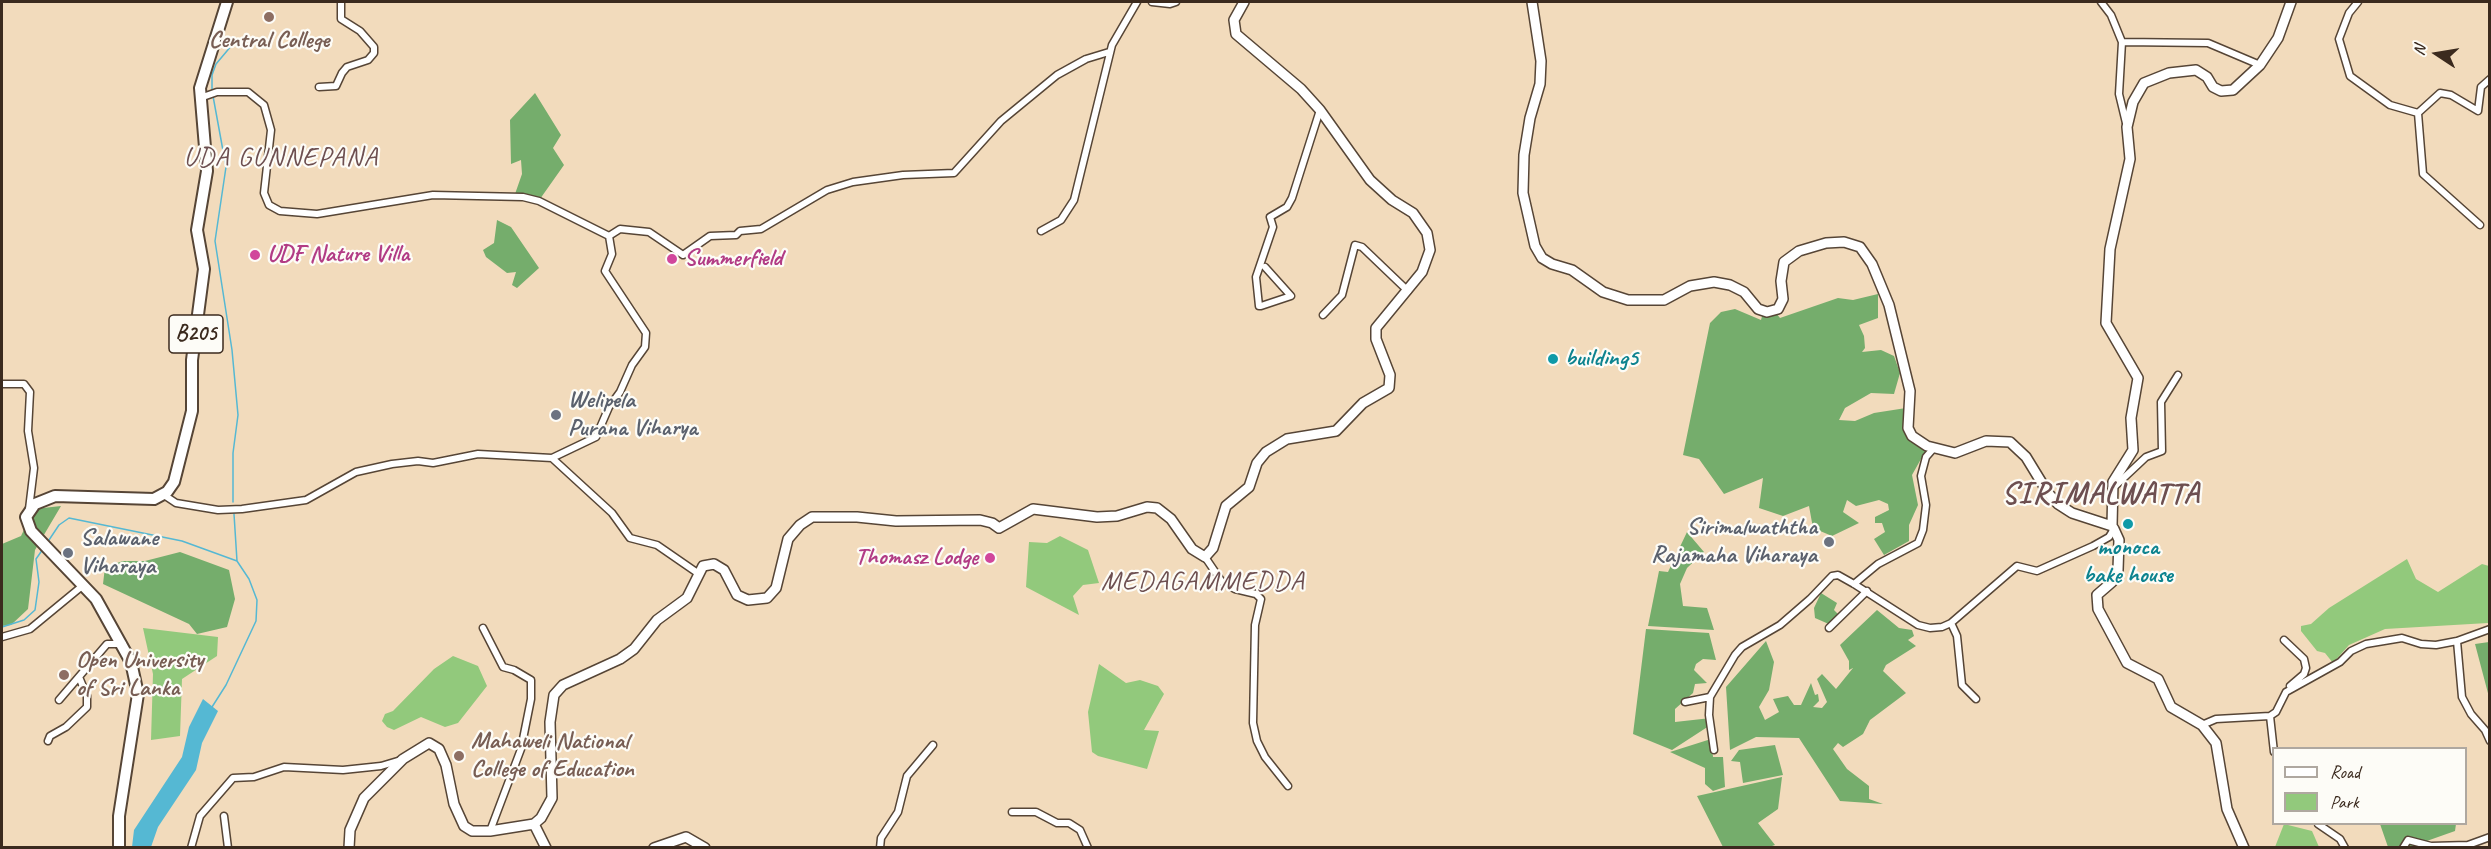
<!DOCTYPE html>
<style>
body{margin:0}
#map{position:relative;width:2491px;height:849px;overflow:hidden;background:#f2dbbc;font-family:Caveat,sans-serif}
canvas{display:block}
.frame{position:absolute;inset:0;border:3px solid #3b2a1e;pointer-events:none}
.legend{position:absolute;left:2272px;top:747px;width:195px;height:78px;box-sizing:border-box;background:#fdfcf7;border:2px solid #afa8a0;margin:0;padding:8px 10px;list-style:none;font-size:18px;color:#3b2a1e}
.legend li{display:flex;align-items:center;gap:12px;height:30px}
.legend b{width:30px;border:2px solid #afa8a0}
.north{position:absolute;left:2407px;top:24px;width:60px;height:60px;-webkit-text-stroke:4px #fdfcf7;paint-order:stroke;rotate:282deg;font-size:16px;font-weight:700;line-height:24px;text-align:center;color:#3b2a1e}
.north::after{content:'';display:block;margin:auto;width:21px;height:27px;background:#3b2a1e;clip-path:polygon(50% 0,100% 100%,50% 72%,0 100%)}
</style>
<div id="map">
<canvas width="2491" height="849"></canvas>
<div class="frame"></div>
<ul class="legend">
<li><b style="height:8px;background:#fff"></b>Road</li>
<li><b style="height:16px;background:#92c97c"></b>Park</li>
</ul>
<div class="north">N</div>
</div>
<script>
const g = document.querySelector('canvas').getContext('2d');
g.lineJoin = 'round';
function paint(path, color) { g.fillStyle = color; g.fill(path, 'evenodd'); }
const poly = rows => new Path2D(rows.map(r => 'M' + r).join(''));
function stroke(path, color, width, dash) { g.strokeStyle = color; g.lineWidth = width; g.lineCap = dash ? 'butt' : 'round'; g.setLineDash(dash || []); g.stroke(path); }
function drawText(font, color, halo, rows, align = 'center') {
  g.font = font + ' Caveat,sans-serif'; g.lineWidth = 4.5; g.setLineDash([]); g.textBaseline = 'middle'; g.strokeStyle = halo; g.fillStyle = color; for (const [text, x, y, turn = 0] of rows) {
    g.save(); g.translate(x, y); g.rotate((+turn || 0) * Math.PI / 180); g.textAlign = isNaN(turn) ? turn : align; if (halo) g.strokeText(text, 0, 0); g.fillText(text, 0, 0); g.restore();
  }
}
const green = poly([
 [1060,536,1088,550,1099,583,1083,585,1073,596,1079,615,1026,587,1029,542,1047,543],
 [2407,559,2416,579,2438,592,2482,564,2489,566,2488,623,2385,629,2349,645,2333,663,2325,653,2317,651,2301,631,2301,626,2311,624,2329,608],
 [143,628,218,637,217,656,182,679,180,736,151,740,153,674],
 [453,656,478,666,487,686,458,723,445,727,421,717,394,730,387,727,382,721,385,714,393,711,434,669],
 [1099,664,1126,683,1140,680,1158,686,1164,694,1144,730,1159,731,1147,769,1098,756,1092,752,1088,712],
 [2284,824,2312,831,2319,847,2275,847]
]);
const forest = poly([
 [535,93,561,135,553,148,564,165,540,199,515,194,522,174,521,160,511,164,510,120],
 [497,220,511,227,539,268,517,288,512,285,516,272,507,273,486,257,483,250,494,243],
 [1878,294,1878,318,1859,325,1864,336,1865,348,1862,352,1881,350,1894,356,1900,373,1894,394,1871,393,1845,408,1839,420,1855,421,1874,413,1906,408,1904,431,1926,450,1912,475,1918,505,1909,525,1909,541,1884,555,1874,539,1885,532,1882,523,1875,523,1875,517,1889,510,1888,504,1879,500,1856,506,1847,500,1843,512,1859,523,1832,536,1813,528,1809,506,1783,516,1759,508,1763,478,1724,494,1699,459,1683,455,1710,323,1721,312,1735,309,1761,320,1764,309,1772,308,1780,318,1838,298,1853,300],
 [61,506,35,550,28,609,11,625,2,626,2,544,21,536,34,509],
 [1687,532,1704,552,1687,568,1680,584,1683,606,1707,608,1714,630,1648,626,1659,571,1668,572],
 [180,552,229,570,235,599,227,627,197,634,189,624,103,584,105,567,123,561,145,561],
 [1821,593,1837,603,1834,610,1839,615,1831,625,1815,618,1814,608],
 [1877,610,1899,628,1912,630,1914,636,1908,640,1916,646,1886,665,1883,671,1906,693,1870,720,1863,734,1843,747,1838,743,1833,749,1847,769,1869,786,1869,799,1883,804,1840,801,1799,738,1756,737,1730,750,1726,687,1766,641,1774,662,1769,690,1759,707,1765,720,1779,712,1773,699,1788,696,1794,705,1801,705,1811,683,1815,695,1818,694,1819,701,1813,707,1822,708,1827,702,1817,679,1822,674,1836,689,1853,668,1849,670,1849,661,1840,645],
 [1646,629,1709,633,1716,660,1703,659,1696,664,1694,670,1707,683,1695,684,1693,693,1675,709,1675,722,1711,718,1712,724,1672,750,1633,734],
 [2489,642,2490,642,2489,697,2475,644],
 [1711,739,1713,757,1723,757,1725,787,1713,791,1705,784,1705,768,1670,752],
 [1775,745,1783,775,1743,783,1740,762,1731,761,1739,750],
 [1782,777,1778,809,1758,823,1775,845,1769,847,1723,847,1697,796],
 [2380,824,2456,824,2455,831,2407,848,2388,847]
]);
const water = poly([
 [203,699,218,711,202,743,196,770,158,827,151,847,132,847,134,830,182,757,189,727]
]);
const stream = poly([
 [212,92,212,75,216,64,232,45],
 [213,96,226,167,215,241,232,350,238,415,233,453,233,502],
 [234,514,237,561],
 [47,543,59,525,69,518,182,541,237,561,249,579,257,600,256,621,226,685,212,707],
 [2,627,24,620,35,610,39,582,36,559,43,549]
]);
const street = poly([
 [1152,2,1170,4,1176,2],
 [2101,2,2111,15,2122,42,2119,94,2126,123],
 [2358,2,2349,13,2339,39,2350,76,2390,105,2418,113,2440,93,2451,95,2478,111,2481,87,2490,79],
 [2122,42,2208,43,2260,65],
 [319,87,336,86,342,73,347,67,368,60,374,53,374,47,360,31,341,19,341,2],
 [200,98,217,92,248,92,264,105,271,130,264,193,269,205,280,211,317,214,433,195,523,197,539,201,609,236,620,229,649,232,683,255,710,236,736,235,740,231,761,229,827,190,853,182,903,175,954,173,1001,121,1057,75,1086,59,1109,52],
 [2418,113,2423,174,2480,225],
 [1041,231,1061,220,1074,200,1112,45,1137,2],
 [1265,267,1291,296,1261,306,1259,306,1256,277,1273,227,1270,217,1287,207,1292,198,1320,110],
 [1323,315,1342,295,1355,245,1362,247,1408,291],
 [2,384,24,384,30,392,28,431,34,468,29,509],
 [552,458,596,437,609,407,620,392,632,365,645,347,646,333,605,271,612,254,609,236],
 [2113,488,2146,457,2162,451,2161,402,2178,375],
 [164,495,176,503,218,510,242,509,306,500,356,472,392,464,418,461,433,463,478,454,552,458,612,513,630,538,657,545,699,574],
 [1205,557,1222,582,1235,589,1256,594,1261,599,1255,625,1253,723,1257,741,1265,757,1288,786],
 [1854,584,1878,564,1918,543,1923,530,1926,505,1921,476,1926,457,1933,449],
 [1951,623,1957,636,1962,685,1976,699],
 [483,628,503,667,514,670,531,680,531,699,521,749,490,831],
 [1829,628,1867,591],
 [2,637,30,629,81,587],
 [2284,640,2304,659,2306,668,2304,674,2290,686],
 [2457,641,2462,697,2471,714,2485,730,2490,741],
 [59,700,107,644,123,644],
 [1685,702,1710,697],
 [2270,716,2274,752],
 [2202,725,2216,719,2270,716,2276,712,2286,692,2340,662,2351,651,2366,644,2402,638,2421,644,2436,645,2457,641,2490,629],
 [48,741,50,736,66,727,87,707,87,696,79,677],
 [1714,750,1709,715,1710,697,1735,655,1742,647,1780,625,1810,599,1832,576,1838,575,1854,584,1918,625,1930,628,1942,627,1951,623,2017,566,2037,571,2093,546,2109,537,2114,529],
 [1012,812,1036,812,1057,823,1069,823,1080,830,1088,848],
 [224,816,228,848],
 [2318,824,2340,839,2345,848],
 [191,848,200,816,233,778,254,777,284,767,343,770,381,766,401,760],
 [880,848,881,838,898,812,907,776,933,745],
 [2403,848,2408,840,2431,846,2468,845,2490,837]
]);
const secondary = poly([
 [1532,2,1541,61,1540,84,1530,118,1524,155,1523,193,1535,246,1542,258,1552,264,1572,270,1603,292,1628,300,1664,300,1690,286,1714,282,1730,285,1744,292,1758,309,1767,312,1778,309,1783,299,1781,281,1784,262,1799,251,1826,243,1844,242,1860,247,1872,264,1889,305,1910,391,1908,428,1912,436,1927,446,1955,453,1986,441,2010,442,2026,457,2048,493,2058,504,2072,513,2112,526,2114,529,2119,540,2118,570,2112,582,2097,595,2098,609,2127,663,2158,679,2171,707,2202,725,2216,743,2227,809,2244,848],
 [2112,526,2113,482,2133,450,2131,418,2138,378,2106,323,2110,249,2130,159,2127,127,2133,102,2144,83,2169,73,2196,70,2207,77,2213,87,2221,91,2233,90,2260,65,2278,38,2291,2],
 [534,824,541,818,552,798,550,722,554,695,563,685,620,659,634,649,657,620,687,598,703,566,714,564,724,570,737,595,748,600,767,598,776,588,788,539,800,525,812,517,857,517,896,521,980,520,992,523,999,528,1033,509,1097,517,1117,516,1147,507,1157,508,1171,519,1192,549,1205,557,1213,548,1226,506,1249,487,1257,463,1266,452,1287,439,1336,431,1363,403,1389,388,1390,375,1376,339,1376,328,1422,272,1430,250,1427,233,1413,213,1392,200,1370,180,1320,110,1301,89,1236,34,1234,20,1244,2],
 [534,824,546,848],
 [349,848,350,830,364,798,403,759,429,743,439,749,446,765,454,804,464,826,472,831,490,831,534,824],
 [654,848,686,837,705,848]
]);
const primary = poly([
 [119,848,119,816,138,694,131,662,96,599,31,531,26,517,35,504,55,496,154,499,167,492,174,482,192,411,192,360,204,269,197,230,207,171,200,88,227,2]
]);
const markers = [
 [269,17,6,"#8d6e63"],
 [255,255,6,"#d1479c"],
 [672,259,6,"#d1479c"],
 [1553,359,6,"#0f9aa8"],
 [556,415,6,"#6b7280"],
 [2128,524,6,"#0f9aa8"],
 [1829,542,6,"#6b7280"],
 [68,553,6,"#6b7280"],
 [990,558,6,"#d1479c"],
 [64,675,6,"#8d6e63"],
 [459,756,6,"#8d6e63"]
];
const shields = [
 [196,334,54]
];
const shieldNames = [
 ["B205",196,334]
];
const educationNames = [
 ["Central College",269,41,"center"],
 ["Open University",76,661],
 ["of Sri Lanka",76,689],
 ["Mahaweli National",471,742],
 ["College of Education",471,770]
];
const hotelNames = [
 ["UDF Nature Villa",267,255],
 ["Summerfield",684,259],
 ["Thomasz Lodge",978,558,"right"]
];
const cultureNames = [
 ["building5",1565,359],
 ["monoca",2128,548,"center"],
 ["bake house",2128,576,"center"]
];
const worshipNames = [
 ["Welipela",568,401],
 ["Purana Viharya",568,429],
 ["Sirimalwaththa",1817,528,"right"],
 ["Rajamaha Viharaya",1817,556,"right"],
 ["Salawane",80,539],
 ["Viharaya",80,567]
];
const quarterNames = [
 ["UDA GUNNEPANA",281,158],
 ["MEDAGAMMEDDA",1203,582]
];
const districtNames = [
 ["SIRIMALWATTA",2101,495]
];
paint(green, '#92c97c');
paint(forest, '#75ad6c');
paint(water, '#55b8d3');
stroke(stream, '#55b8d3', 1.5);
stroke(street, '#564536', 9);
stroke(secondary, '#564536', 12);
stroke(primary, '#564536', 14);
stroke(street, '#fff', 6);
stroke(secondary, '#fff', 9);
stroke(primary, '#fff', 10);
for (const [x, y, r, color] of markers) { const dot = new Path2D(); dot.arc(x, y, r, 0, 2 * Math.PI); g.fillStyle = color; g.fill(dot); stroke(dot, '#fdfcf7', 2); }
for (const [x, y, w] of shields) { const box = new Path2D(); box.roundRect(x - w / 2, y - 19, w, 38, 4.5); g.fillStyle = '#fdfcf7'; g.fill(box); stroke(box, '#3b2a1e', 1.5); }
drawText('bold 22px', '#3b2a1e', null, shieldNames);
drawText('bold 24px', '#785e54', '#fdfcf7', educationNames, 'left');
drawText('bold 24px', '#b23c85', '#fdfcf7', hotelNames, 'left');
drawText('bold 24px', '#0d838f', '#fdfcf7', cultureNames, 'left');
drawText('bold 24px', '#5b616d', '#fdfcf7', worshipNames, 'left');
g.letterSpacing = '1.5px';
drawText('27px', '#6d4f50', '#fdfcf7', quarterNames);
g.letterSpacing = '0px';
g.letterSpacing = '1.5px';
drawText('bold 30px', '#6d4f50', '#fdfcf7', districtNames);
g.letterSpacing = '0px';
</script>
